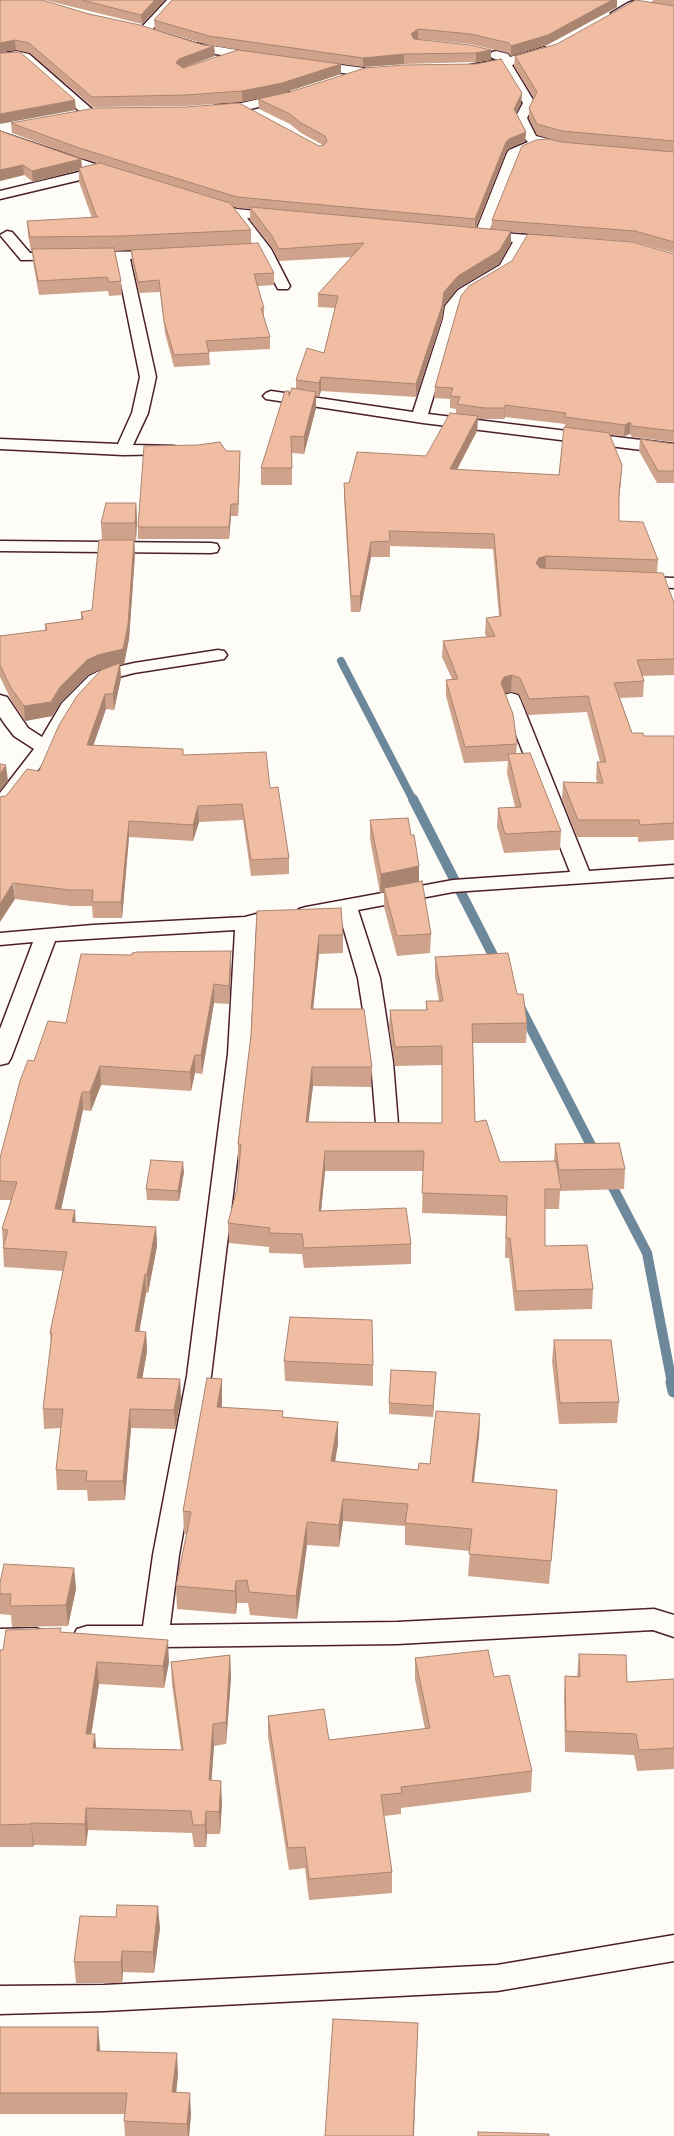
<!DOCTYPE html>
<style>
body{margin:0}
canvas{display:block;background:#fdfcf7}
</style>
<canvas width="674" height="2136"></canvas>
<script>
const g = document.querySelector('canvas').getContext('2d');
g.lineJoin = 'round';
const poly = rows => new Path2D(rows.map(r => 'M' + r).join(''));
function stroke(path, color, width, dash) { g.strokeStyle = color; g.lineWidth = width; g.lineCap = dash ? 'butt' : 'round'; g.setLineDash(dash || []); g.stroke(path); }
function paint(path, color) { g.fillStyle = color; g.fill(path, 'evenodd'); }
const streamFar2 = poly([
 [341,661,413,800]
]);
const streamFar1 = poly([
 [413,799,498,965],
 [520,1007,596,1155],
 [608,1178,647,1253,672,1383]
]);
const stream = poly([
 [672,1382,674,1391]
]);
const minor = poly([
 [167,0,179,0,152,30,194,43,257,53,263,57,257,61,192,50,143,35,139,30,167,0],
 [636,0,654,0,652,2,636,7,621,15,617,17,611,13,628,3,636,0],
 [544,47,550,51,548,54,512,65,535,103,527,118,536,136,569,144,571,147,564,151,549,147,535,149,520,155,489,232,555,237,562,241,555,245,527,243,511,271,468,296,459,307,457,319,428,414,674,444,674,454,423,423,266,399,263,396,266,393,271,391,413,412,443,319,445,306,458,290,500,265,513,242,481,240,474,236,507,153,509,150,528,142,525,139,515,118,523,103,501,67,474,72,468,68,470,65,498,60,492,58,490,55,492,52,496,51,508,54,510,57,544,47],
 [16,51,29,54,93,110,95,113,93,116,85,116,21,60,16,59,0,62,0,54,16,51],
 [312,61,364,68,370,72,364,76,308,68,306,65,312,61],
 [288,92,294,96,292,99,242,111,216,113,210,109,216,105,242,103,288,92],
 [0,132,119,172,121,175,114,179,101,175,0,199,0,191,87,170,0,140,0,132],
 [210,201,237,209,285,214,287,217,280,221,247,218,271,249,290,286,288,289,278,289,257,250,231,216,205,208,203,205,210,201],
 [7,231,12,232,30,253,166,251,168,254,166,257,161,258,130,259,156,377,148,413,133,445,174,446,180,448,182,451,180,454,123,455,0,449,0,439,118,444,132,413,140,377,116,259,21,260,0,235,7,231],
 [0,541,211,543,217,544,219,548,217,552,211,553,0,551,0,541],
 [637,577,674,578,674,588,631,586,628,582,631,578,637,577],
 [218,650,224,651,227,655,224,659,134,673,111,679,101,684,77,710,51,753,7,810,0,812,0,793,34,749,14,736,4,723,0,717,0,695,7,697,28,728,42,737,62,703,89,676,99,671,134,663,218,650],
 [511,693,518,695,520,699,589,871,674,865,674,877,453,892,358,910,380,978,393,1062,398,1124,395,1129,387,1131,379,1129,376,1124,371,1062,358,978,339,913,306,919,299,917,296,913,299,909,306,907,453,880,570,872,502,699,504,695,511,693],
 [260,913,267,915,270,919,267,923,256,927,250,1054,211,1376,179,1555,170,1625,397,1622,654,1609,674,1615,674,1637,653,1630,397,1644,87,1648,77,1645,73,1637,77,1629,87,1626,143,1626,153,1555,187,1376,228,1054,235,930,55,941,11,1058,8,1063,0,1065,0,1029,33,942,0,945,0,933,93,925,245,917,260,913],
 [35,1628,45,1631,49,1639,45,1647,35,1650,0,1651,0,1629,35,1628],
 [674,1935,674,1961,497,1991,104,2011,0,2014,0,1986,104,1985,497,1965,674,1935]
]);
const wall = poly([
 [0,0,89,14,203,45,208,45,155,29,154,20,617,7,547,45,511,56,508,53,470,44,418,39,417,39,491,50,491,60,476,62,404,64,363,67,341,64,341,74,283,93,242,102,186,106,93,107,30,53,16,50,0,52],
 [214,46,247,51,183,68,182,68,215,56],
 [45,0,165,0,142,24],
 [653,0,674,0,674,6,658,4,674,6,674,152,561,142,537,135,529,118,529,108,534,98,514,66,515,56,557,44,653,3],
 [522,93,521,103,516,113,526,132,525,141,508,149,506,152,476,228,491,229,492,220,561,142,674,152,674,253,634,242,511,232,511,243,499,264,457,289,444,305,442,319,416,397,321,391,319,397,316,396,316,408,304,454,292,453,292,485,261,485,261,468,289,396,296,389,296,380,324,353,335,308,318,307,318,294,352,257,279,261,272,248,250,220,250,209,237,208,232,206,251,230,251,244,274,273,274,285,258,286,264,308,264,318,270,337,270,349,209,352,210,365,174,367,165,333,160,292,139,293,132,261,131,250,115,251,121,281,122,295,109,296,108,291,39,295,33,262,32,251,31,251,28,235,27,221,92,218,79,182,79,170,33,182,24,175,0,181,0,131,81,159,82,167,98,163,80,158,12,133,11,123,319,146,323,145,301,133,290,124,259,109,258,99],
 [674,254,674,442,632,437,630,434,624,436,610,435,621,480,619,499,619,521,658,560,657,573,674,603,674,675,642,676,644,681,643,697,620,698,632,733,644,736,674,736,674,840,638,842,638,837,577,837,562,799,563,782,597,783,596,778,597,762,600,762,587,712,528,715,519,694,511,692,505,693,517,744,516,754,561,831,560,850,504,853,497,827,498,808,515,807,507,773,508,761,464,763,446,696,446,680,452,679,442,657,443,641,487,637,485,634,486,618,499,616,493,549,390,546,390,557,371,557,360,612,351,612,344,498,344,483,349,483,426,456,456,414,456,409,450,408,450,399,434,398,435,387],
 [505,417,565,424,559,475,457,470,477,431,478,419,504,419],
 [640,439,674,444,674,483,657,483,639,451],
 [226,451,240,451,240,462,238,516,231,516,229,539,138,539,138,527],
 [136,503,137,521,136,541,134,541,135,554,129,639,124,664,120,665,121,678,114,710,106,709,93,746,183,755,270,788,289,858,289,874,251,876,243,820,199,822,193,841,129,837,122,918,93,918,92,906,71,906,15,899,6,796,39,771,108,667,99,670,88,675,61,702,52,716,25,721,12,702,0,677,0,636,45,631,45,624,81,619,81,612,92,610,102,540,101,523],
 [370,820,411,835,419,881,431,934,430,953,397,956,384,907,384,892,380,893,370,839],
 [257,911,343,935,343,953,319,954,313,1009,372,1067,371,1087,313,1086,308,1122,442,1123,442,1065,395,1066,389,1029,390,1010,426,1010,426,1001,439,1001,435,976,435,957,517,994,527,1023,526,1043,473,1043,475,1122,500,1162,554,1161,555,1144,625,1169,624,1189,560,1191,559,1209,545,1209,545,1246,593,1289,592,1309,515,1311,509,1258,505,1258,506,1216,422,1213,423,1171,325,1171,321,1211,411,1244,411,1264,304,1268,302,1254,269,1253,269,1247,229,1243,228,1223,237,1189,239,1163,238,1163,238,1144,251,1035],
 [231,969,229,1004,214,1003,202,1074,195,1073,191,1091,101,1085,91,1111,83,1110,61,1209,76,1222,156,1227,157,1246,148,1293,146,1293,139,1332,146,1332,147,1351,142,1379,180,1379,181,1399,175,1429,131,1428,125,1500,88,1501,87,1490,57,1490,56,1470,61,1428,44,1429,43,1409,51,1344,50,1333,63,1271,4,1267,3,1248,3,1244,2,1229,11,1200,0,1200,0,1158,34,1061,66,1023],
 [184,1172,179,1201,147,1200,146,1189],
 [554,1340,619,1402,617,1423,559,1424,552,1361],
 [284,1361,373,1365,373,1386,285,1381],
 [436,1372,433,1417,389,1414,389,1403],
 [222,1379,222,1407,283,1417,338,1444,335,1462,418,1470,430,1464,480,1414,479,1436,474,1482,557,1490,549,1584,468,1576,470,1551,405,1545,405,1526,343,1521,339,1547,307,1545,297,1619,250,1615,248,1603,237,1603,236,1614,177,1609,176,1586,187,1534,184,1534,183,1511],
 [74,1568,76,1589,68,1626,12,1627,11,1615,0,1614,0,1583],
 [62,1632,169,1662,164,1688,99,1684,91,1734,96,1748,181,1750,172,1685,171,1662,230,1655,231,1678,226,1744,214,1746,211,1781,222,1803,220,1834,207,1834,206,1847,194,1847,192,1833,88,1830,86,1846,34,1845,33,1847,0,1847,0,1650,3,1650],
 [579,1654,627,1682,674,1679,674,1769,637,1771,634,1755,565,1752,564,1697,565,1676,577,1676],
 [415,1658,494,1677,532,1771,531,1792,401,1808,401,1814,384,1816,392,1872,392,1893,309,1900,305,1868,289,1870,268,1737,268,1716,329,1740,425,1729,415,1679],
 [160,1928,154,1973,123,1972,122,1983,76,1983,74,1962],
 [0,2027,100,2048,100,2051,178,2074,176,2093,191,2114,189,2136,125,2136,124,2121,125,2114,0,2114]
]);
const shadedWall = poly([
 [155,0,165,0,142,24,141,15],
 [612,0,617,0,617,7,547,45,511,56,511,46],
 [418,29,418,39,411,44,411,34],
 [15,40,16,50,0,52,0,43],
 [214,46,215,56,179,69,176,63,179,59],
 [491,50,491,60,476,62,476,53],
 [404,54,404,64,363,67,363,58],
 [341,64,341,74,283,93,242,102,242,91],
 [522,93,521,103,514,119,514,109],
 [75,100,76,110,0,124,0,114],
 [526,132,525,141,508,149,506,152,475,229,475,219,506,142,509,139],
 [81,159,82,170,79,168,79,170,33,182,32,171],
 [23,165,24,175,0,181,0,170],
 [511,231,511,243,499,264,457,289,444,305,442,319,416,397,416,384,444,292,458,276],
 [321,377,321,391,319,397,319,383],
 [316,392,316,408,304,454,304,437],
 [505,405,505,417,504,419,505,408],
 [478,416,477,431,449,484,450,469],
 [630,422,630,434,624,436,625,425],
 [240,451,240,462,238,516,238,504],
 [622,465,621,480,618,508,619,493],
 [136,503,137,521,136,541,135,523],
 [231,504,231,516,229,539,229,527],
 [134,540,135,554,129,639,124,664,120,665,121,678,114,710,113,694,119,665,99,670,88,675,61,702,52,716,25,721,24,706,51,702],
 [371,542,371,557,360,612,360,596],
 [546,556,545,572,535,579,536,563,539,558],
 [512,675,511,692,504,694,501,683,504,677],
 [105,694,106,709,88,761,87,745],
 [6,765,8,781,0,791,0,774],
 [198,806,199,822,193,841,193,825],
 [129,821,129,837,122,918,121,902],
 [419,866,419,885,384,888,384,892,380,893,381,874],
 [13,883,15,899,0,922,0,904],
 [319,935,319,954,311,1028,311,1009],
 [231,951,231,969,229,1004,229,986],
 [214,984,214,1003,202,1074,201,1055],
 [195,1055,195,1073,191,1091,190,1072],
 [100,1066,101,1085,91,1111,90,1092],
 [312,1067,313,1086,306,1142,306,1122],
 [82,1092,83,1110,57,1228,55,1209],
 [325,1151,325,1171,319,1231,319,1211],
 [183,1162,184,1172,179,1201,178,1191],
 [75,1210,76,1229,72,1222],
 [156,1227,157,1246,148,1293,147,1274],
 [145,1274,146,1293,136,1351,135,1331],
 [146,1332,147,1351,139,1398,137,1378],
 [436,1372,435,1383,433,1417,433,1406],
 [180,1379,181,1399,175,1429,174,1410],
 [222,1379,222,1401,218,1429,217,1407],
 [130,1409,131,1428,125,1500,123,1481],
 [480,1414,479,1436,471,1504,472,1482],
 [338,1422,338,1444,331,1484,331,1461],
 [557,1490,556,1512,549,1584,551,1561],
 [343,1499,343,1521,339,1547,339,1525],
 [307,1522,307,1545,297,1619,296,1596],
 [74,1568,76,1589,68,1626,66,1605],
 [236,1581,237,1603,236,1614,235,1591],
 [168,1640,169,1662,164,1688,163,1666],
 [230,1655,231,1678,226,1744,226,1722],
 [97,1662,99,1684,88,1756,86,1734],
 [213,1724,214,1746,210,1803,209,1780],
 [95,1734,97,1756,93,1748],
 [221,1781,222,1803,220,1834,219,1812],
 [86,1808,88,1830,86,1846,85,1824],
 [206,1811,207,1834,206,1847,205,1825],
 [31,1823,34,1845,33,1847,31,1824],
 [158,1906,160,1928,154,1973,153,1952],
 [122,1951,123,1972,122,1983,121,1962],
 [418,2023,414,2136,413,2136],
 [98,2027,100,2048,99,2072,97,2051],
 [177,2053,178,2074,174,2113,172,2092],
 [190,2093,191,2114,189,2136,188,2136,187,2124]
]);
const building = poly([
 [0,0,42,0,89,14,140,25,203,45,214,46,179,59,176,63,183,68,238,50,341,64,282,83,242,91,186,95,92,97,29,43,15,40,0,43,0,0],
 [82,0,155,0,141,15,82,0],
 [172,0,612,0,548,35,511,46,509,43,471,34,418,29,411,34,414,39,470,45,491,50,476,53,404,54,363,58,209,36,154,20,172,0],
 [636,0,674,6,674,141,562,131,537,124,529,108,537,92,515,56,557,44,636,0],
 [20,52,75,100,0,114,0,53,20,52],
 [501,59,522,93,514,109,526,132,509,139,506,142,475,219,237,197,79,148,11,123,95,108,186,107,239,103,319,146,324,145,327,141,325,136,301,123,290,114,258,99,290,92,365,68,404,65,476,64,501,59],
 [0,131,81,159,32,171,23,165,0,170,0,131],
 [549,139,561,142,674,152,674,242,635,231,492,220,522,146,536,140,549,139],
 [100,163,230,203,251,230,121,236,30,237,27,221,98,217,96,215,79,168,100,163],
 [250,207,511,231,499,251,458,276,444,292,442,306,416,384,321,377,319,383,296,380,307,348,324,353,338,296,318,294,364,243,279,249,272,236,250,207],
 [528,234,632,242,674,254,674,431,632,426,630,422,625,425,565,417,566,413,505,405,505,408,484,408,457,404,460,397,450,396,453,388,435,387,461,296,469,286,512,261,528,234],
 [258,243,274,273,254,274,264,308,261,308,270,337,206,341,209,353,174,355,164,321,159,280,138,282,131,250,258,243],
 [114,248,121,281,109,282,107,277,38,281,32,249,114,248],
 [292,388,316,392,304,437,291,436,292,468,261,468,285,391,289,391,289,396,292,388],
 [450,413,478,416,450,469,559,475,564,427,609,433,622,465,619,493,619,521,643,522,658,560,546,556,539,558,536,563,540,568,663,573,674,603,674,659,637,660,644,681,614,683,632,733,643,733,644,736,674,736,674,823,640,825,639,820,578,820,563,782,603,783,597,762,606,762,588,696,529,699,520,678,512,675,504,677,501,683,513,714,517,744,465,747,446,680,458,679,443,641,495,636,486,618,501,616,494,534,389,531,390,541,371,542,360,596,351,596,344,483,349,483,357,452,426,456,450,413],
 [640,439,674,444,674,471,658,471,640,439],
 [220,442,226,451,240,451,238,504,231,504,229,527,138,527,144,446,198,445,220,442],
 [106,503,136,503,135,523,101,523,106,503],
 [99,540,134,540,128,625,123,649,98,655,87,660,60,687,51,702,24,706,11,688,0,665,0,636,47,630,45,624,83,619,81,612,92,610,99,540],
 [120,663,113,694,105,694,87,745,183,749,183,755,266,752,270,788,278,787,289,858,251,860,242,804,198,806,193,825,129,821,121,902,92,902,93,890,70,890,13,883,0,904,0,797,6,796,27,769,39,771,59,725,77,696,101,670,120,663],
 [530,753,561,831,505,834,498,808,521,807,508,754,530,753],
 [0,764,6,765,0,774,0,764],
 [408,818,411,835,414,835,419,866,381,874,370,820,408,818],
 [422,881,431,934,397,936,384,888,422,881],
 [341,908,343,935,319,935,311,1009,364,1009,372,1067,312,1067,306,1122,442,1123,442,1046,395,1047,390,1010,427,1010,426,1001,443,1001,435,957,508,953,517,994,523,994,527,1023,472,1024,475,1122,486,1120,500,1162,556,1161,561,1189,545,1189,545,1246,587,1245,593,1289,516,1291,510,1238,506,1238,507,1196,422,1193,424,1151,325,1151,319,1211,406,1208,411,1244,304,1248,302,1234,269,1233,270,1228,228,1223,237,1189,241,1144,238,1144,251,1035,257,911,341,908],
 [231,951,229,986,214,984,201,1055,195,1055,190,1072,100,1066,90,1092,82,1092,55,1209,75,1210,72,1222,156,1227,147,1274,145,1274,135,1331,146,1332,137,1378,180,1379,174,1410,130,1409,123,1481,86,1481,87,1471,56,1470,63,1409,43,1409,52,1333,50,1333,67,1252,3,1248,8,1230,2,1229,17,1182,0,1181,0,1158,20,1081,28,1060,34,1061,48,1021,66,1023,81,954,132,955,132,953,137,952,231,951],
 [619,1143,625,1169,559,1170,555,1144,619,1143],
 [151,1160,183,1162,178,1191,146,1189,151,1160],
 [290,1317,372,1320,373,1365,284,1361,290,1317],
 [554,1340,611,1340,619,1402,560,1403,554,1340],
 [391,1370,436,1372,433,1406,389,1403,391,1370],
 [207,1378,222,1379,217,1407,283,1411,282,1417,338,1422,331,1461,418,1470,419,1463,430,1464,436,1411,480,1414,472,1482,557,1490,551,1561,469,1554,472,1529,405,1523,408,1504,343,1499,339,1525,307,1522,296,1596,249,1592,247,1580,236,1581,235,1591,176,1586,191,1512,183,1511,207,1378],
 [4,1564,74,1568,66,1605,10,1606,11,1594,0,1594,0,1583,4,1564],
 [61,1628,60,1632,168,1640,163,1666,97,1662,86,1734,95,1734,93,1748,183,1750,171,1662,230,1655,226,1722,213,1724,209,1780,221,1781,219,1812,206,1811,205,1825,193,1825,191,1811,86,1808,85,1824,31,1823,31,1824,0,1825,0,1650,3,1650,6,1630,61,1628],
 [488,1650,494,1677,509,1675,532,1771,401,1787,402,1793,381,1795,392,1872,309,1879,305,1847,288,1848,268,1716,324,1709,329,1740,430,1728,415,1658,488,1650],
 [579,1654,626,1655,627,1682,674,1679,674,1748,639,1750,636,1734,566,1731,565,1676,580,1677,579,1654],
 [117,1905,158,1906,153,1952,122,1951,121,1962,74,1962,80,1916,116,1917,117,1905],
 [333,2019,418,2023,413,2136,325,2136,333,2019],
 [0,2027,98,2027,97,2051,177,2053,172,2092,190,2093,187,2124,124,2121,127,2093,0,2093,0,2027],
 [478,2132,549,2134,549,2136,478,2136,478,2132]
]);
stroke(streamFar2, '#6d889b', 8);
stroke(streamFar1, '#6d889b', 10);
stroke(stream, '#6d889b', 13);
stroke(minor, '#4a1f2b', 3);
paint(minor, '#fdfcf7');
paint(wall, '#cfa38b');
paint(shadedWall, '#a98471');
paint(building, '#f1bda2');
stroke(building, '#a98471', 1);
</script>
